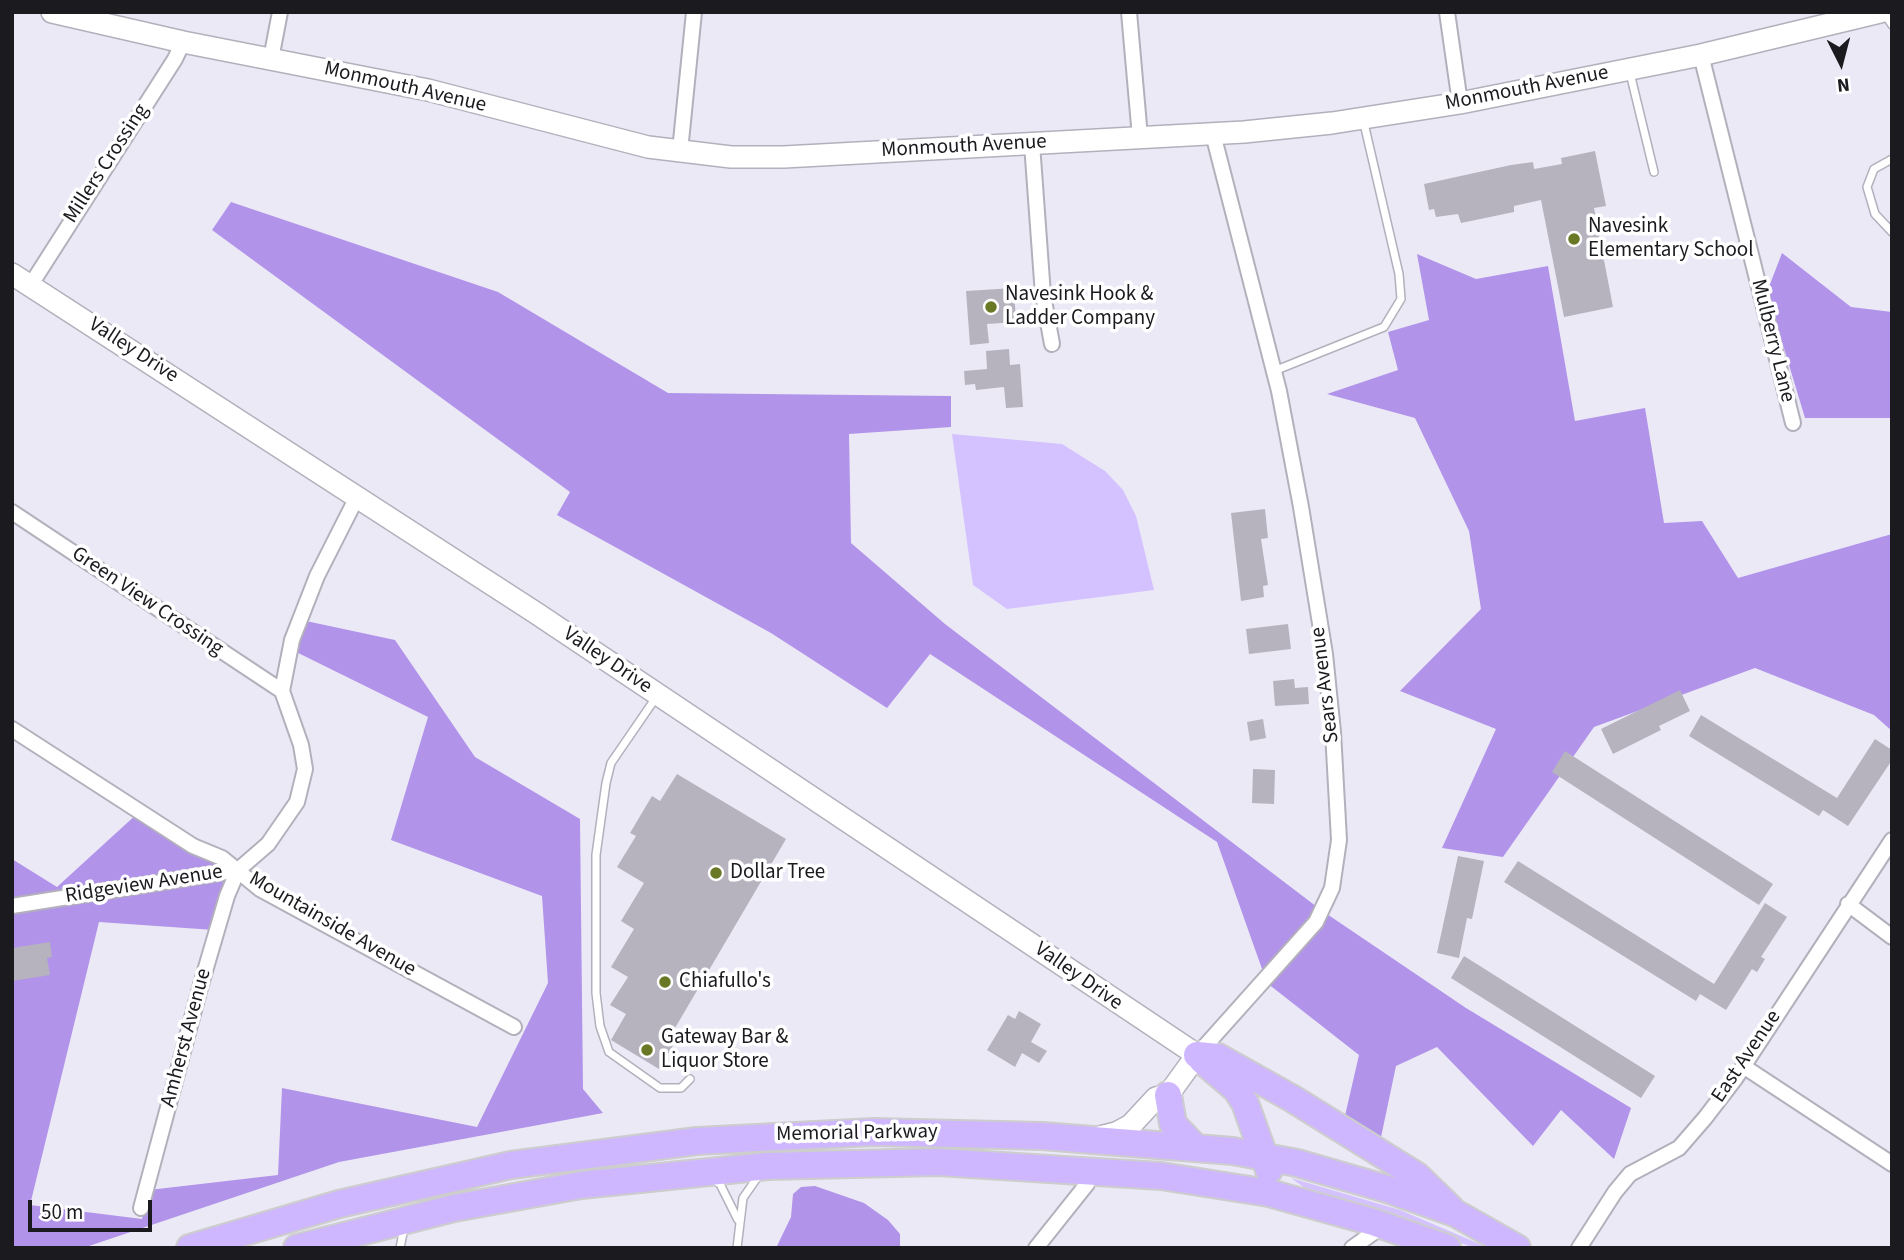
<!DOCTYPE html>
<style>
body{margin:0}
#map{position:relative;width:1904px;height:1260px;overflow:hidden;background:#ece9f6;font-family:"Source Sans 3",sans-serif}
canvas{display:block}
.frame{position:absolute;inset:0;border:14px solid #1b1a1e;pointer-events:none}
.north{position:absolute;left:1806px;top:28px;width:70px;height:70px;-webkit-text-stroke:5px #fff;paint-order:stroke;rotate:174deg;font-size:19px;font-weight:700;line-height:28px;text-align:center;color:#1b1a1e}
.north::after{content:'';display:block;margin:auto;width:24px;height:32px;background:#1b1a1e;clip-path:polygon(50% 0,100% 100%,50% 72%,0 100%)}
.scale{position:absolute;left:28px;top:1200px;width:124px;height:32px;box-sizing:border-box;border:4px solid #1b1a1e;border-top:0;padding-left:9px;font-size:21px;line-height:24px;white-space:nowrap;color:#1b1a1e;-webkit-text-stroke:5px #fff;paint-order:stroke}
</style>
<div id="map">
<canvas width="1904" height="1260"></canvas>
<div class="frame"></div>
<div class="north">N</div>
<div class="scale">50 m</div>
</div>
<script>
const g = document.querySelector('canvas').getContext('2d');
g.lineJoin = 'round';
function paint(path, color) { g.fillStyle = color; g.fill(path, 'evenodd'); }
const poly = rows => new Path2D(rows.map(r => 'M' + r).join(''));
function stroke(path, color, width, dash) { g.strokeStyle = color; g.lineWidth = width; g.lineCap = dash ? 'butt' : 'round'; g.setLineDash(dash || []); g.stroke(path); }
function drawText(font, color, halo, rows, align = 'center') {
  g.font = font + ' "Source Sans 3",sans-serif'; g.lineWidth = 7; g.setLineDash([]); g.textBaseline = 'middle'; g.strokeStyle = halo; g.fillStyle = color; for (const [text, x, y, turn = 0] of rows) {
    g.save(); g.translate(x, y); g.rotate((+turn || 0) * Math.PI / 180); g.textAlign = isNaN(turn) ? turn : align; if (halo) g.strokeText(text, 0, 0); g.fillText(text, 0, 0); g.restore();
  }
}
const green = poly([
 [952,434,1062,444,1105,471,1123,490,1136,516,1154,590,1007,609,973,585],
 [1291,1178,1400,1210,1489,1248,1475,1248,1309,1191]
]);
const forest = poly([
 [231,202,498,292,668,393,951,396,951,427,849,434,851,543,945,624,1321,910,1466,1008,1631,1108,1614,1159,1561,1110,1533,1146,1437,1047,1396,1066,1380,1142,1344,1120,1359,1055,1267,983,1217,842,930,654,887,708,771,633,557,515,570,492,212,230],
 [1782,253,1851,307,1892,312,1892,418,1805,418,1767,292],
 [1417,254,1476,279,1548,266,1575,421,1645,408,1664,523,1702,521,1738,578,1892,534,1892,731,1874,715,1755,668,1594,727,1503,857,1442,848,1496,729,1400,691,1481,609,1469,531,1415,418,1327,394,1398,370,1388,332,1429,320],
 [292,618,395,640,475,757,580,819,583,1089,603,1113,339,1162,83,1248,12,1248,12,859,57,887,139,812,236,871,214,930,99,922,30,1205,142,1219,149,1190,278,1175,282,1088,477,1127,548,983,542,896,391,840,428,717,284,646],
 [815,1186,864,1203,888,1220,900,1234,900,1248,776,1248,791,1217,793,1194,801,1187]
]);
const building = poly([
 [1595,151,1606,206,1594,208,1613,307,1564,317,1541,200,1514,206,1514,212,1461,223,1458,214,1436,217,1434,209,1429,210,1424,184,1511,165,1533,162,1534,169,1562,164,1561,158],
 [1014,288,1016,322,987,324,989,343,970,345,966,291],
 [1009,349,1010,365,1020,364,1023,407,1006,408,1004,387,976,390,975,384,965,385,964,371,987,369,986,351],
 [1265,509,1268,538,1261,539,1268,585,1263,586,1264,597,1241,601,1231,513],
 [1288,624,1291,649,1249,654,1246,629],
 [1294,679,1295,688,1308,687,1309,704,1275,706,1273,681],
 [1680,690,1690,711,1659,726,1661,730,1613,754,1601,729],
 [1701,715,1837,798,1875,739,1892,750,1892,760,1848,826,1823,810,1819,816,1689,736],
 [1263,719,1266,738,1250,741,1247,722],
 [1565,751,1773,884,1759,905,1552,772],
 [1253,769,1275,770,1274,804,1252,803],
 [677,774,786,839,668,1040,674,1044,659,1069,611,1040,626,1014,610,1005,628,977,611,967,634,929,621,921,644,883,617,867,636,836,630,833,652,796,660,801],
 [1458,856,1484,861,1472,919,1467,918,1459,958,1437,953],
 [1518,861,1714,984,1765,903,1787,917,1761,957,1765,959,1757,972,1752,969,1726,1010,1700,994,1696,1001,1504,882],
 [50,942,52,957,47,958,50,975,12,981,12,948],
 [1464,956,1655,1076,1641,1098,1451,978],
 [1019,1011,1041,1024,1031,1042,1047,1051,1039,1063,1022,1053,1015,1067,987,1050,1008,1015,1015,1019]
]);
const lane = poly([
 [1884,13,1892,25],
 [1630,73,1654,172],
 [1892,159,1874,169,1867,187,1875,214,1892,232],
 [1274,371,1384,327,1401,299,1399,274,1363,119],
 [657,696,611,763,606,783,596,855,596,993,600,1026,609,1052,660,1088,681,1088,690,1079],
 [714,1180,720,1184,738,1220],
 [400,1248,404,1228],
 [737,1248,743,1198,759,1175]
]);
const street = poly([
 [1129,12,1140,137],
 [1447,12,1460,103],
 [1701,55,1793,423],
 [271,59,280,12],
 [1032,144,1043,295,1052,344],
 [680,151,694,12],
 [30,286,175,59,183,42],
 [12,512,282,691],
 [12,729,193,846,222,858,260,889,514,1027],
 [1848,904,1892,937],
 [12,906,238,870,268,844,297,802,305,769,301,745,282,691,292,640,317,576,357,497],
 [1197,1055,1316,922,1332,888,1339,840,1333,732,1325,654,1301,507,1279,391,1213,134],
 [1743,1066,1892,1164],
 [141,1208,200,988,227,896,238,870],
 [1036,1248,1087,1184,1088,1170],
 [1352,1248,1384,1225],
 [1579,1248,1615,1192,1630,1174,1679,1148,1705,1118,1735,1079,1892,840]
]);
const secondary = poly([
 [52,12,183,42,428,90,648,147,731,157,784,157,1244,132,1332,123,1460,103,1701,55,1880,12],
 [12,274,536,613,1197,1055,1168,1095,1156,1098,1131,1125,1116,1133,1096,1138]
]);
const highway = poly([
 [1197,1055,1218,1057,1293,1099,1417,1176,1450,1208],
 [1202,1060,1236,1089,1245,1103,1269,1170],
 [1168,1095,1173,1124,1194,1146],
 [190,1248,339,1204,511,1165,697,1141,874,1132,1042,1136,1233,1151,1297,1163,1387,1189,1455,1213,1517,1248],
 [297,1248,454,1208,581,1185,768,1166,938,1162,1161,1176,1269,1193,1373,1222,1447,1248]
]);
const markers = [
 [1574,239,7,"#697825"],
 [991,307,7,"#697825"],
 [716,873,7,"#697825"],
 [665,982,7,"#697825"],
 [647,1050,7,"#697825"]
];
const streetNames = [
 ["Monmouth Avenue",405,88,13],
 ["Monmouth Avenue",1527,89,-11],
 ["Monmouth Avenue",964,147,-3],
 ["Millers Crossing",107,164,-57],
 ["Mulberry Lane",1772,341,76],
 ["Valley Drive",133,351,33],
 ["Green View Crossing",147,602,34],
 ["Valley Drive",607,661,34],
 ["Sears Avenue",1326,685,-97],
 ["Ridgeview Avenue",144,885,-9],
 ["Mountainside Avenue",332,925,30],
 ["Valley Drive",1078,977,35],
 ["Amherst Avenue",187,1038,-75],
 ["East Avenue",1747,1057,-56],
 ["Memorial Parkway",857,1134,-1]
];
const poiNames = [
 ["Navesink",1588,227],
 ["Elementary School",1588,251],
 ["Navesink Hook &",1005,295],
 ["Ladder Company",1005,319],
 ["Dollar Tree",730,873],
 ["Chiafullo's",679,982],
 ["Gateway Bar &",661,1038],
 ["Liquor Store",661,1062]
];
paint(green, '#d4c1ff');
paint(forest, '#b193ea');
paint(building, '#b6b3bf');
stroke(lane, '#b3b0bc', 10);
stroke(street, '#b3b0bc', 18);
stroke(secondary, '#b3b0bc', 24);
stroke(highway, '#cdcdce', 30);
stroke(lane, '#fff', 7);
stroke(street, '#fff', 14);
stroke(secondary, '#fff', 21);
stroke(highway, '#ceb7fe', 26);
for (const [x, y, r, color] of markers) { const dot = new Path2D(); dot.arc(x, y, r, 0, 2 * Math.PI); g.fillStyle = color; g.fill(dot); stroke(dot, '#fff', 2.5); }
drawText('21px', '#1b1a1e', '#fff', streetNames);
drawText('21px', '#1b1a1e', '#fff', poiNames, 'left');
</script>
